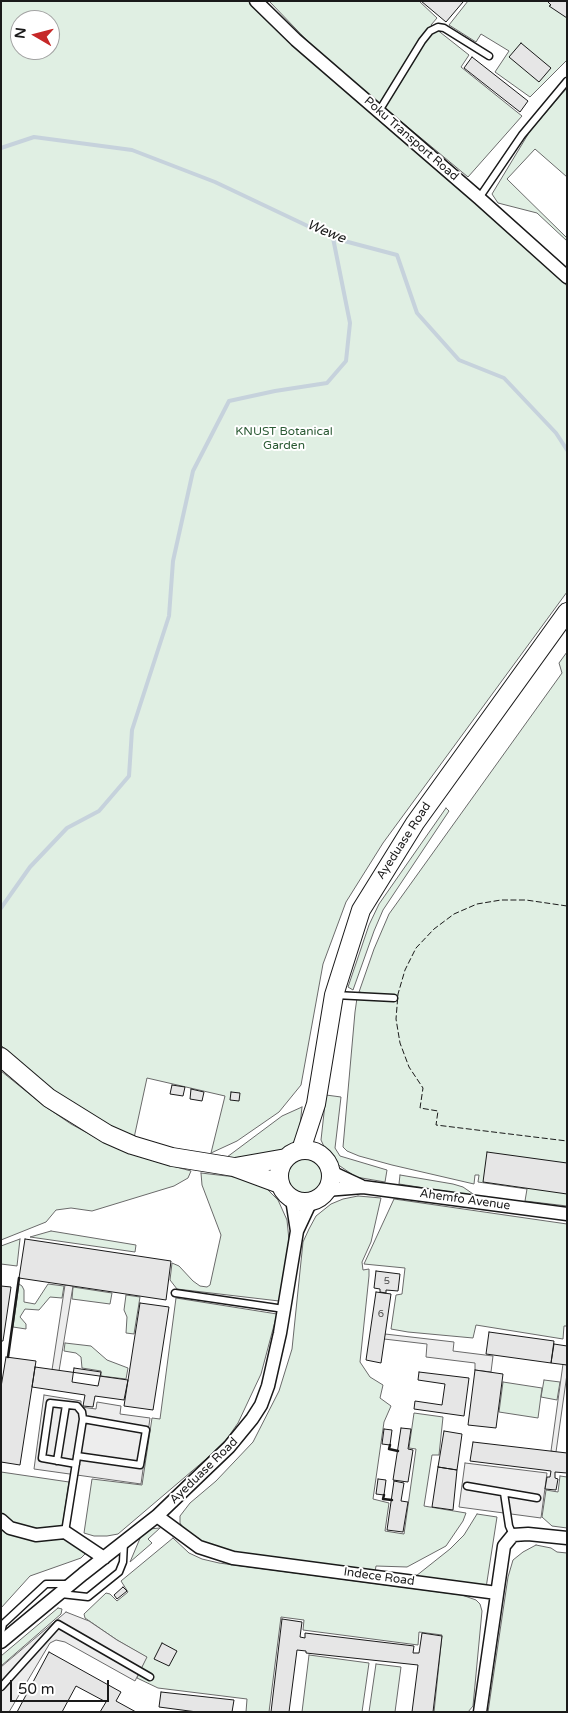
<!DOCTYPE html>
<style>
body{margin:0}
#map{position:relative;width:568px;height:1713px;overflow:hidden;background:#fff;font-family:"Varela Round",sans-serif}
canvas{display:block}
.frame{position:absolute;inset:0;border:2px solid #1a1a1a;pointer-events:none}
.north{position:absolute;left:10px;top:10px;width:50px;height:50px;box-sizing:border-box;background:#fff;border:1px solid #a3a3a3;border-radius:50%;rotate:278deg;font-size:14px;font-weight:700;line-height:20px;text-align:center;color:#1a1a1a}
.north::after{content:'';display:block;margin:auto;width:18px;height:22px;background:#c62828;clip-path:polygon(50% 0,100% 100%,50% 72%,0 100%)}
.scale{position:absolute;left:10px;top:1680px;width:99px;height:22px;box-sizing:border-box;border:2px solid #1a1a1a;border-top:0;padding-left:6px;font-size:15px;line-height:18px;white-space:nowrap;color:#1a1a1a;-webkit-text-stroke:4px #fff;paint-order:stroke}
</style>
<div id="map">
<canvas width="568" height="1713"></canvas>
<div class="frame"></div>
<div class="north">N</div>
<div class="scale">50 m</div>
</div>
<script>
const g = document.querySelector('canvas').getContext('2d');
g.lineJoin = 'round';
function paint(path, color) { g.fillStyle = color; g.fill(path, 'evenodd'); }
const poly = rows => new Path2D(rows.map(r => 'M' + r).join(''));
function stroke(path, color, width, dash) { g.strokeStyle = color; g.lineWidth = width; g.lineCap = dash ? 'butt' : 'round'; g.setLineDash(dash || []); g.stroke(path); }
function drawText(font, color, halo, rows, align = 'center') {
  g.font = font + ' "Varela Round",sans-serif'; g.lineWidth = 4; g.setLineDash([]); g.textBaseline = 'middle'; g.strokeStyle = halo; g.fillStyle = color; for (const [text, x, y, turn = 0] of rows) {
    g.save(); g.translate(x, y); g.rotate((+turn || 0) * Math.PI / 180); g.textAlign = isNaN(turn) ? turn : align; if (halo) g.strokeText(text, 0, 0); g.fillText(text, 0, 0); g.restore();
  }
}
const green = poly([
 [1,1,255,1,567,286,567,592,383,843,346,902,323,964,301,1085,279,1112,237,1141,211,1153,225,1096,147,1078,134,1138,96,1120,32,1076,1,1045,1,1],
 [20,20,50,20,50,50,20,50,20,20],
 [269,1,419,1,437,18,431,25,469,55,461,67,522,116,468,177,321,55,269,1],
 [468,1,567,1,567,60,530,97,495,72,509,51,481,34,476,42,449,25,468,1],
 [567,88,567,177,535,149,507,179,567,238,567,241,537,213,498,203,492,194,530,131,567,88],
 [567,652,567,1206,525,1201,527,1189,478,1182,479,1175,475,1175,474,1184,392,1165,359,1156,347,1151,343,1147,355,1012,357,998,362,998,364,993,359,992,374,949,389,914,562,673,559,663,567,652],
 [446,808,449,811,383,910,374,931,353,990,348,987,369,925,379,904,446,808],
 [1,1071,43,1105,71,1124,102,1141,130,1153,154,1161,191,1171,188,1178,174,1186,92,1211,71,1208,56,1210,46,1222,1,1240,1,1071],
 [326,1095,341,1097,335,1148,340,1156,387,1170,385,1182,356,1177,337,1164,327,1153,321,1140,326,1095],
 [302,1107,299,1135,292,1144,279,1154,223,1160,282,1116,302,1107],
 '285 1176a20 20 0 1 1 40 0a20 20 0 1 1-40 0Z',
 [201,1173,244,1178,266,1188,278,1200,287,1220,289,1240,279,1301,177,1289,170,1280,172,1263,179,1266,193,1281,200,1286,207,1287,210,1285,221,1235,202,1185,201,1173],
 [400,1175,453,1184,463,1187,476,1196,399,1184,400,1175],
 [358,1196,381,1198,371,1242,362,1262,363,1270,369,1269,369,1276,360,1362,370,1377,383,1385,380,1398,391,1406,384,1422,373,1499,389,1503,385,1531,404,1534,416,1449,409,1448,414,1413,443,1417,439,1455,432,1455,424,1506,466,1513,463,1521,446,1546,407,1567,376,1566,375,1572,218,1550,189,1536,180,1523,180,1516,190,1503,216,1481,253,1442,279,1391,292,1349,303,1242,309,1229,316,1216,331,1204,343,1199,358,1196],
 [394,1199,567,1224,567,1326,564,1326,563,1339,476,1325,473,1338,408,1332,391,1329,396,1295,402,1294,405,1268,364,1264,394,1199],
 [51,1231,136,1245,135,1252,30,1237,51,1231],
 [20,1239,17,1266,1,1264,1,1246,20,1239],
 [19,1284,22,1286,24,1290,24,1302,35,1304,48,1284,64,1286,62,1298,50,1297,39,1310,25,1309,20,1317,26,1324,26,1329,13,1327,19,1284],
 [73,1287,112,1293,110,1304,72,1299,73,1287],
 [126,1295,140,1297,134,1334,126,1333,127,1317,124,1310,126,1295],
 [176,1298,277,1314,261,1374,238,1423,226,1440,205,1460,118,1534,107,1536,94,1536,84,1533,92,1479,142,1485,152,1418,160,1419,176,1298],
 [65,1343,91,1346,107,1360,128,1368,126,1379,101,1376,101,1371,82,1368,81,1357,76,1353,64,1351,65,1343],
 [544,1380,560,1382,557,1400,541,1397,544,1380],
 [503,1382,542,1388,538,1418,499,1412,503,1382],
 [1,1472,69,1482,62,1529,64,1539,85,1550,85,1554,81,1558,30,1576,1,1608,1,1472],
 [560,1476,567,1477,567,1528,552,1526,542,1517,546,1490,558,1492,560,1476],
 [477,1514,497,1517,486,1588,416,1576,450,1549,464,1535,477,1514],
 [160,1528,148,1539,152,1543,130,1562,141,1536,149,1529,160,1528],
 [173,1538,189,1553,202,1559,219,1563,462,1595,476,1600,480,1604,482,1611,473,1706,468,1712,434,1712,442,1635,419,1632,418,1645,303,1630,304,1620,281,1617,269,1712,246,1712,247,1699,158,1688,137,1678,146,1657,117,1640,85,1618,84,1614,106,1593,110,1594,117,1601,128,1592,121,1581,173,1538],
 [536,1545,551,1548,557,1552,567,1553,567,1712,488,1712,508,1577,513,1560,523,1552,536,1545],
 [58,1608,62,1609,61,1614,1,1666,1,1656,58,1608],
 [309,1655,369,1663,362,1712,302,1712,309,1655],
 [376,1664,401,1667,395,1712,369,1712,376,1664]
]);
const parking = poly([
 [65,1285,73,1286,59,1371,52,1370,65,1285],
 [385,1334,454,1342,453,1351,493,1356,491,1372,475,1370,475,1363,426,1357,427,1344,384,1339,385,1334],
 [563,1364,567,1365,567,1374,556,1452,551,1451,563,1364],
 [44,1395,81,1401,81,1407,96,1409,97,1402,121,1406,120,1414,150,1418,141,1484,34,1469,44,1395],
 [465,1463,547,1473,541,1518,459,1507,465,1463],
 [66,1612,89,1621,117,1640,147,1657,135,1681,65,1642,56,1640,50,1643,9,1712,1,1712,1,1667,66,1612]
]);
const stream = poly([
 [1,148,34,137,132,150,215,182,333,238,397,255,417,313,459,360,504,378,556,433,567,450],
 [1,908,30,867,67,828,99,811,129,776,132,730,169,616,173,561,193,471,229,401,275,391,327,383,346,361,350,323,333,238]
]);
const building = poly([
 [421,1,462,1,463,2,446,22,421,1],
 [547,1,567,1,567,18,549,6,551,5,547,1],
 [521,43,551,68,539,82,509,57,521,43],
 [472,57,528,101,520,112,464,68,472,57],
 [172,1085,185,1087,183,1096,170,1094,172,1085],
 [191,1089,204,1092,202,1101,190,1099,191,1089],
 [231,1092,240,1093,239,1101,230,1100,231,1092],
 [487,1152,567,1163,567,1194,483,1182,487,1152],
 [25,1239,171,1261,166,1300,19,1278,25,1239],
 [376,1271,400,1274,398,1291,386,1290,386,1293,380,1292,380,1289,374,1288,376,1271],
 [1,1286,11,1287,3,1341,1,1341,1,1286],
 [376,1292,391,1294,381,1363,366,1360,376,1292],
 [140,1303,169,1307,153,1410,124,1406,140,1303],
 [489,1332,554,1341,551,1363,486,1354,489,1332],
 [554,1344,567,1346,567,1365,551,1363,554,1344],
 [6,1357,36,1361,20,1465,1,1462,1,1387,6,1357],
 [35,1367,128,1380,124,1400,95,1396,93,1407,83,1406,85,1395,32,1387,35,1367],
 [74,1368,101,1372,98,1386,72,1382,74,1368],
 [475,1370,503,1374,496,1428,468,1425,475,1370],
 [419,1372,469,1378,464,1416,414,1409,415,1401,442,1405,445,1384,418,1380,419,1372],
 [401,1428,411,1429,408,1449,413,1450,408,1482,393,1480,401,1428],
 [384,1429,392,1430,390,1445,382,1444,384,1429],
 [444,1431,462,1434,457,1470,438,1467,444,1431],
 [473,1442,567,1453,567,1473,555,1472,555,1478,558,1479,556,1490,545,1489,547,1477,550,1477,551,1471,470,1461,473,1442],
 [438,1467,457,1470,453,1510,432,1507,438,1467],
 [378,1479,386,1480,384,1495,376,1494,378,1479],
 [394,1481,404,1483,401,1501,408,1502,403,1532,387,1530,394,1481],
 [123,1587,127,1591,117,1599,114,1595,123,1587],
 [282,1619,302,1622,300,1637,305,1638,305,1633,414,1646,413,1653,419,1653,422,1633,442,1636,433,1712,412,1712,418,1665,306,1653,306,1651,297,1650,289,1712,271,1712,282,1619],
 [162,1643,177,1651,169,1666,154,1659,162,1643],
 [49,1652,121,1692,116,1701,136,1712,100,1712,106,1702,76,1686,62,1712,17,1712,49,1652],
 [161,1692,234,1700,232,1712,197,1712,159,1707,161,1692]
]);
const lane = poly([
 [379,111,422,41,430,31,438,27,444,28,489,56],
 [479,198,522,135,567,81],
 [335,995,394,998],
 [175,1293,284,1309],
 [57,1461,66,1405],
 [76,1464,42,1458,50,1403,77,1406,82,1412,83,1419],
 [467,1486,537,1498],
 [504,1493,509,1526,513,1535],
 [65,1532,83,1419,146,1430,140,1465,77,1456],
 [61,1594,88,1597,119,1572,123,1562,124,1542],
 [1,1633,3,1624,46,1584,70,1584],
 [1,1687,58,1624,150,1677]
]);
const street = poly([
 [256,1,296,40,479,198,567,277],
 [331,1172,361,1186],
 [326,1190,363,1187,567,1214],
 [292,1199,297,1231],
 [157,1516,199,1547,233,1558,497,1593],
 [1,1520,10,1528,36,1535,65,1532,104,1558],
 [1,1642,83,1574,157,1516,229,1447,252,1419,261,1405,268,1386,280,1333,297,1231,311,1201],
 [480,1712,504,1546,513,1535,528,1534,567,1538]
]);
const secondary = poly([
 [1,1057,49,1098,107,1134,132,1145,172,1157,234,1167,280,1184],
 [301,1150,316,1104,334,995,361,910,415,823,567,612],
 '279 1176a26 26 0 1 1 52 0a26 26 0 1 1-52 0Z',
 [235,1167,286,1158]
]);
const fence = poly([
 [567,906,526,900,501,900,477,904,454,914,434,929,416,948,405,970,398,994,396,1019,400,1043,409,1067,423,1088,420,1108,438,1111,436,1125,567,1141]
]);
const wall = poly([
 [8,1357,19,1278],
 [390,1445,389,1449,398,1451],
 [384,1495,383,1499,392,1500]
]);
const numberNames = [
 ["5",387,1281],
 ["6",381,1314]
];
const streetNames = [
 ["Poku Transport Road",411,139,41],
 ["Ayeduase Road",404,841,-57],
 ["Ahemfo Avenue",465,1200,8],
 ["Ayeduase Road",204,1471,-44],
 ["Indece Road",379,1577,8]
];
const parkNames = [
 ["KNUST Botanical",284,432],
 ["Garden",284,446]
];
const waterNames = [
 ["Wewe",326,232,22]
];
paint(green, '#e0efe3');
stroke(green, '#6a6a6a', 1);
paint(parking, '#ededed');
stroke(parking, '#6a6a6a', 1);
stroke(stream, '#c6d2dc', 4);
paint(building, '#e6e6e6');
stroke(building, '#1a1a1a', 1);
stroke(lane, '#1a1a1a', 9);
stroke(street, '#1a1a1a', 15);
stroke(secondary, '#1a1a1a', 20);
stroke(lane, '#fff', 6);
stroke(street, '#fff', 12);
stroke(secondary, '#fff', 18);
stroke(fence, '#1a1a1a', 1, [6, 2.5]);
stroke(wall, '#1a1a1a', 2.5);
drawText('10px', '#4d4d4d', null, numberNames);
drawText('12px', '#1a1a1a', '#fff', streetNames);
drawText('12px', '#2b5a34', '#fff', parkNames);
drawText('italic 14px', '#1a1a1a', '#fff', waterNames);
</script>
